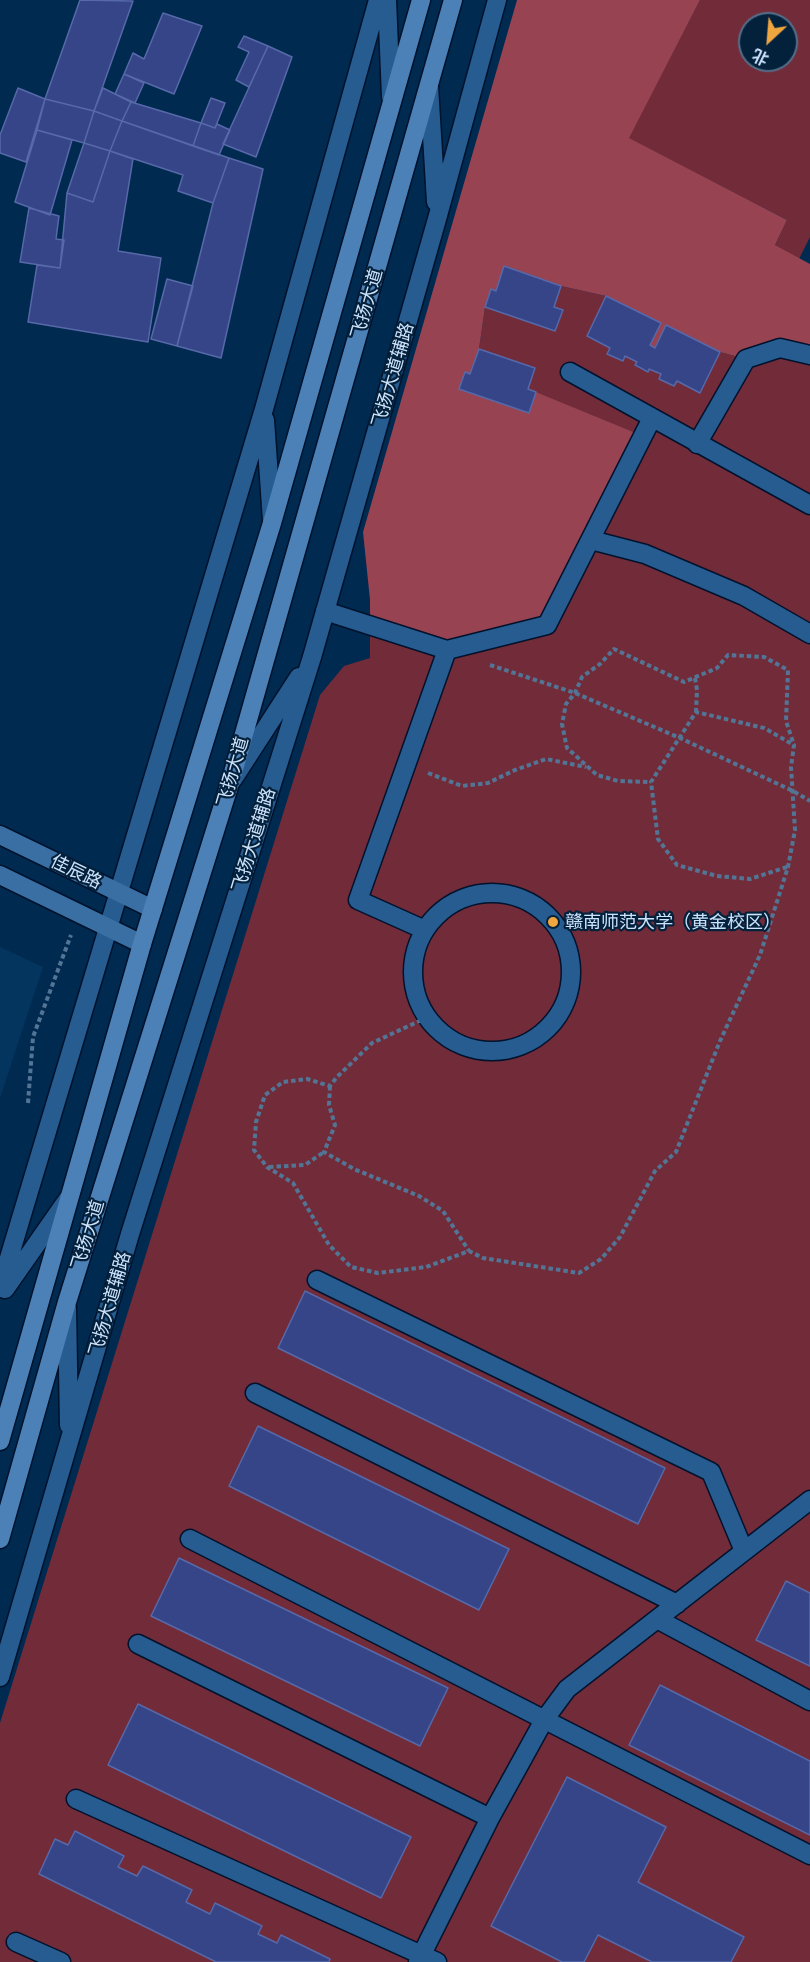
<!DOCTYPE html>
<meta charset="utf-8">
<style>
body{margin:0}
#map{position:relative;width:810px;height:1962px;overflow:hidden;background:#002a50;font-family:"Public Sans","Noto Sans SC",sans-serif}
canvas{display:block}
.north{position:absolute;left:738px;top:12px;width:60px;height:60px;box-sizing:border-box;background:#04213c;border:2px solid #546f89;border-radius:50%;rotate:206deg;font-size:16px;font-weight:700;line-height:24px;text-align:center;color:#cde3fc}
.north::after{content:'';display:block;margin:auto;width:21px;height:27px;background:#f0a63f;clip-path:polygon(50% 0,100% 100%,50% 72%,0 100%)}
</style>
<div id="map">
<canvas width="810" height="1962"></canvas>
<div class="north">北</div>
</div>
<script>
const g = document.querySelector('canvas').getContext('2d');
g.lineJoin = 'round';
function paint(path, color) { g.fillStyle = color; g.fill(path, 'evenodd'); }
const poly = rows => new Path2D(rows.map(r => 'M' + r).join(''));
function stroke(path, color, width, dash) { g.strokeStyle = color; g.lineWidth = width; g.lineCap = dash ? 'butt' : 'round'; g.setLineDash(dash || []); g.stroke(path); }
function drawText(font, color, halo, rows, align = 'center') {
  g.font = font + ' "Public Sans","Noto Sans SC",sans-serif'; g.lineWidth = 4.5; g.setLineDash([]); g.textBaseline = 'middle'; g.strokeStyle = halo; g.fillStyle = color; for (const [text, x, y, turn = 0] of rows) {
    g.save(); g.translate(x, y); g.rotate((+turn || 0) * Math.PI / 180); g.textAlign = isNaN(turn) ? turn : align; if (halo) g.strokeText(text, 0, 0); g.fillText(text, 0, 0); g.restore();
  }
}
const built = poly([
 [0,947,43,967,0,1098]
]);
const green = poly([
 [700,0,810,0,810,237,799,259,775,245,787,220,628,138],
 [750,24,786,24,786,60,750,60],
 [561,286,606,296,587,337,610,348,607,354,622,361,625,356,637,362,635,366,647,372,649,369,661,374,659,379,674,386,677,381,701,392,720,352,746,359,810,355,810,1962,0,1962,0,1723,320,695,344,666,370,658,370,624,642,436,528,389,535,368,479,349,485,307,555,331,563,310,554,307]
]);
const forest = poly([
 [517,0,700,0,629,138,787,220,775,245,810,264,810,355,746,359,720,352,666,325,655,348,650,345,660,323,606,296,561,286,505,266,496,291,491,290,485,307,479,349,470,374,465,372,459,389,529,413,536,392,643,436,547,625,447,650,370,624,370,600,363,532]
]);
const building = poly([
 [80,0,133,1,94,111,45,99,80,0],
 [163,13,202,26,174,94,124,74,133,53,144,59,163,13],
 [244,36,268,46,249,87,236,80,249,52,238,47,244,36],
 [268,46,292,57,256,157,223,144,268,46],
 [124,74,144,83,135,103,115,94,124,74],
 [18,88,45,99,26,162,0,153,0,135,18,88],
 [103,88,131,102,122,121,94,111,103,88],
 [211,98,225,103,215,128,201,123,211,98],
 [45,99,94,111,84,143,37,130,45,99],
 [131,102,201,123,193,146,122,121,131,102],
 [94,111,122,121,110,151,84,143,94,111],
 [122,121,229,158,213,203,178,191,183,175,110,151,122,121],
 [201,123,215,128,217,124,230,130,219,155,193,146,201,123],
 [37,130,72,140,50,215,15,202,37,130],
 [84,143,110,151,93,202,67,193,84,143],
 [110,151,133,159,118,251,161,258,148,342,28,322,37,265,60,268,67,193,93,202,110,151],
 [229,158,263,169,221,358,177,346,213,203,229,158],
 [29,208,59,216,56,239,64,240,60,268,20,262,29,208],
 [504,266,561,286,554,307,563,310,555,331,485,307,491,289,496,291,504,266],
 [167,279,193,286,177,346,151,339,167,279],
 [606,296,661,323,650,345,655,348,666,325,720,352,700,393,677,381,674,386,659,379,661,374,649,369,648,372,635,365,637,362,625,356,623,361,607,354,610,348,587,336,606,296],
 [479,349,535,368,528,389,536,392,529,413,459,389,465,372,470,374,479,349],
 [305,1291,665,1468,638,1524,278,1348,305,1291],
 [258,1426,509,1549,479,1610,229,1486,258,1426],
 [179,1558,448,1688,420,1746,151,1616,179,1558],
 [786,1581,810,1593,810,1666,756,1640,786,1581],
 [660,1685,810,1761,810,1835,629,1745,660,1685],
 [138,1704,411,1837,381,1898,108,1765,138,1704],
 [567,1777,666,1827,638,1882,744,1937,731,1962,652,1962,598,1935,584,1962,562,1962,491,1926,567,1777],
 [75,1831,124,1856,118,1867,137,1876,143,1866,192,1890,186,1902,210,1914,215,1903,262,1926,258,1934,277,1943,281,1935,330,1959,329,1962,216,1962,39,1874,55,1839,68,1845,75,1831]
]);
const path = poly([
 [490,665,575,693,680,738,793,791,810,801],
 [695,678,697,690,696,712],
 [428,773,462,786,488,783,515,770,546,759,586,767],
 [787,867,750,879,717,876,677,865,658,839,651,782,696,712,764,728,794,745],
 [428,1017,372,1043,337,1077,330,1086,307,1079,283,1082,265,1095,256,1122,254,1150,267,1167,293,1183,329,1245,351,1267,378,1273,426,1267,469,1251,483,1258,579,1273,601,1259,620,1237,655,1171,676,1152,720,1041,760,955,788,867,795,830,791,767,794,745,786,721,788,670,764,657,728,655,717,668,684,682,614,649,600,664,582,677,575,693,566,704,562,724,567,748,597,775,618,781,651,782],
 [330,1086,329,1105,335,1125,324,1152,354,1169,419,1196,443,1211,469,1251],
 [28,1103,33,1037,71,935],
 [269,1167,305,1165,324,1152]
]);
const minor = poly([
 [570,372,810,505],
 [697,444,746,359,780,348,810,355],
 [591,540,645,554,744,596,810,634],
 [325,611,447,650,547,625,652,418],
 '413 972a79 79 0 1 1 158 0a79 79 0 1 1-158 0Z',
 [425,930,358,900,447,650],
 [317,1280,711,1472,744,1551],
 [255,1393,677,1604],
 [190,1539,810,1855],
 [657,1619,810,1701],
 [138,1644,490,1818],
 [76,1799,437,1962],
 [16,1942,61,1962],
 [418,1962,490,1818,544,1720,567,1689,810,1500]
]);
const tertiary = poly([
 [387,0,391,97],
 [429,86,436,202],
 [265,420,272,521],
 [233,779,299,677],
 [0,1288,264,409,378,0],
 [5,1289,68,1199],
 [67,1308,69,1425],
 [0,1677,130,1234,312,657,437,219,497,0]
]);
const secondary = poly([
 [0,835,153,909],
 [0,875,142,944]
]);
const primary = poly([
 [0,1441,142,944,272,523,421,0],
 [0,1539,67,1302,230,783,453,0]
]);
const markers = [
 [553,922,6,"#f0a63f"]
];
const streetNames = [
 ["飞扬大道",367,304,-74],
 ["飞扬大道辅路",393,375,-74],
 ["飞扬大道",233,772,-74],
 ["飞扬大道辅路",254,840,-73],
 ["佳辰路",76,872,26],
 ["飞扬大道",88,1235,-73],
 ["飞扬大道辅路",110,1304,-74]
];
const poiNames = [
 ["赣南师范大学（黄金校区）",565,922]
];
paint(built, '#04355f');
paint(green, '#722b39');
paint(forest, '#974352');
paint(building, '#354588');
stroke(building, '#5769a9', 1.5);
stroke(minor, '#00122c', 21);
stroke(tertiary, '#00122c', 21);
stroke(secondary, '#00122c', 21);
stroke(primary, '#00122c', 21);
stroke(path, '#537595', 4, [4.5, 3]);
stroke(minor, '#275c91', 18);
stroke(tertiary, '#275c91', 18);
stroke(secondary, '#3a6fa4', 18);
stroke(primary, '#4c81b8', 18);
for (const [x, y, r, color] of markers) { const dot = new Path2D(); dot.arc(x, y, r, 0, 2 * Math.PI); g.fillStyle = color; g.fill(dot); stroke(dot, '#04213c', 2); }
drawText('18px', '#cde3fc', '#04213c', streetNames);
drawText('18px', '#cde3fc', '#04213c', poiNames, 'left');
</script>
